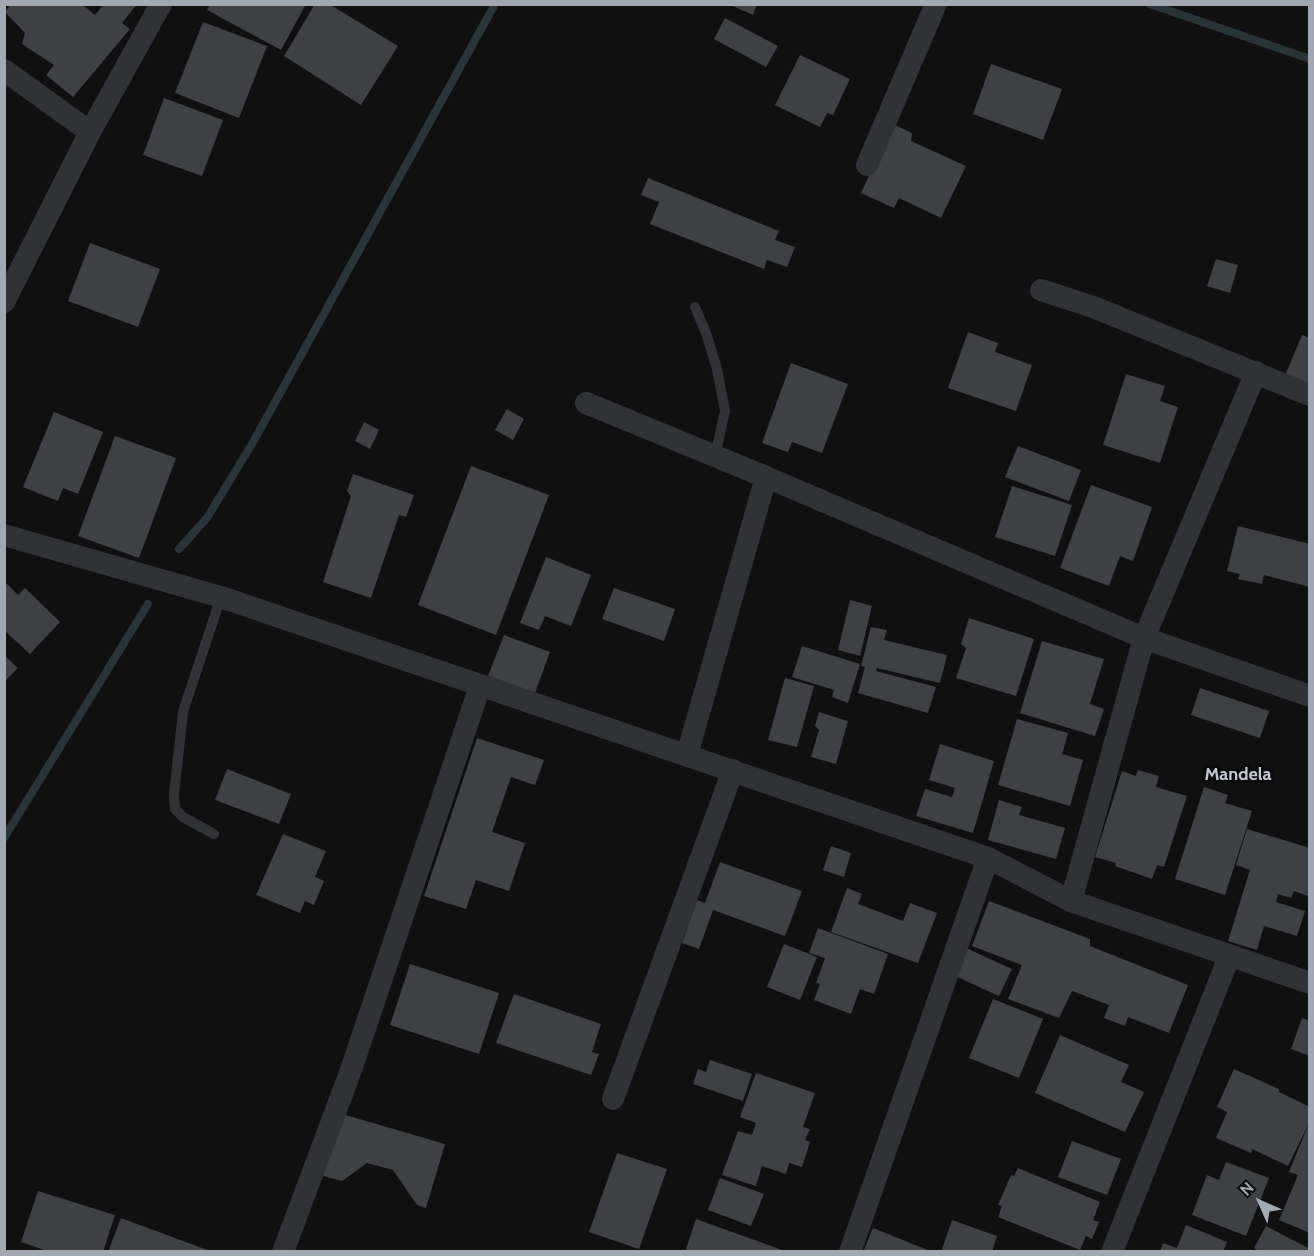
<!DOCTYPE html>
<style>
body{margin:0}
#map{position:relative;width:1314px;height:1256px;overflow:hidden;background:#101011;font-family:Cabin,sans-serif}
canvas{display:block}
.frame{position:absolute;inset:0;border:6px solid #a1a8b2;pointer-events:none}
.north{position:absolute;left:1230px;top:1172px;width:60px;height:60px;-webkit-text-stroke:4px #0b0b0c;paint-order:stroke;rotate:315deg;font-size:16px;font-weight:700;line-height:24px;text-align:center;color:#a1a8b2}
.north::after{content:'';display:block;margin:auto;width:21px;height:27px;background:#a1a8b2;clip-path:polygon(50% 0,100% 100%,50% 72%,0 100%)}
</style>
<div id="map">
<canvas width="1314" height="1256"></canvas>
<div class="frame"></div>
<div class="north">N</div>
</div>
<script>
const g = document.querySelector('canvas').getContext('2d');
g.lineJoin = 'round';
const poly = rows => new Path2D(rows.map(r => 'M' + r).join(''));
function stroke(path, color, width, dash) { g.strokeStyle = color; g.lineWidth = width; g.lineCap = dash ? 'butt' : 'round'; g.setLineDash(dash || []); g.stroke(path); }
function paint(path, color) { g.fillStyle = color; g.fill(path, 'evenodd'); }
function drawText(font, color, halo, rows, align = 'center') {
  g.font = font + ' Cabin,sans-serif'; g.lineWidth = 6; g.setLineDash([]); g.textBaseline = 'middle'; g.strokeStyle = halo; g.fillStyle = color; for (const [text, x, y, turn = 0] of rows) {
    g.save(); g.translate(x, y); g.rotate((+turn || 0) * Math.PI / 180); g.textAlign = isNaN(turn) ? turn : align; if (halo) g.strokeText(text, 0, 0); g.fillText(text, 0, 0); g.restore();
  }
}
const stream = poly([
 [1150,4,1310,59],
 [179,549,207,518,252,444,495,4],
 [4,838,148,604]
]);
const building = poly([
 [11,4,82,4,95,15,104,4,137,4,122,23,130,29,73,97,46,75,54,65,22,44,25,33,5,12],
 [210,4,306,4,281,50,207,10],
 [315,4,329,4,398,46,361,105,284,56],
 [728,4,757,4,753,15],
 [725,18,778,46,766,67,714,39],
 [203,22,267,46,239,118,175,93],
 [800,55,850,79,833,115,827,113,820,127,775,105],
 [991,64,1062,89,1043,140,973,114],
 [164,98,223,120,202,176,143,155],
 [893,124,912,133,911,141,966,166,941,218,899,198,894,208,861,193],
 [648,178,779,231,775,240,795,247,787,267,767,260,764,269,650,224,659,202,641,195],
 [90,243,160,269,138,327,68,301],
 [1216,259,1238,265,1230,293,1207,286],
 [968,332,998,343,995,352,1032,365,1016,411,948,388],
 [1302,335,1310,338,1310,388,1284,378],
 [791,363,848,384,822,453,792,442,788,452,762,443],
 [1126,374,1165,386,1160,401,1178,407,1160,463,1103,445],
 [507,409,524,419,513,440,495,430],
 [54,412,103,432,78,494,63,488,58,501,23,487],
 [364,422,379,430,370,449,355,441],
 [115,436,176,458,139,558,78,536],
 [1018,446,1081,470,1069,501,1005,477],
 [471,466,549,495,496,635,418,605],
 [353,474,414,495,406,517,399,515,371,598,323,582,351,496,347,491],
 [1091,485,1152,507,1133,561,1120,556,1109,586,1060,568],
 [1012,486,1072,505,1055,556,995,537],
 [1238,526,1310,544,1310,587,1264,575,1262,584,1238,579,1240,574,1227,571],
 [546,557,591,575,571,626,545,616,539,630,520,623],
 [4,581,18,595,25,588,60,622,30,654,4,630],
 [614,588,675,609,664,641,602,619],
 [850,600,872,606,860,656,838,650],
 [969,618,1034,639,1016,696,956,678,966,648,961,644],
 [871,627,887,630,884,640,947,655,940,683,877,668,876,671,936,687,928,713,858,693,865,667,861,666],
 [504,635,550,652,535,693,488,676],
 [1042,641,1104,659,1090,704,1104,709,1095,736,1020,713],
 [802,646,860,664,848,703,832,697,834,690,792,677],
 [4,655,18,668,4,682],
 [785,678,814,686,797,747,768,740],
 [1200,688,1269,711,1260,738,1191,715],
 [819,712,848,721,836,764,811,757,819,730,815,726],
 [1017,719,1068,733,1062,754,1083,760,1070,806,998,785],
 [477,738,544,760,535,785,511,777,492,832,525,843,509,891,476,880,466,909,424,896],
 [940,744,994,761,973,833,916,816,925,789,952,797,955,788,929,780],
 [227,769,291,794,279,824,215,800],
 [1138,770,1159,776,1156,787,1187,796,1164,867,1157,865,1152,879,1115,866,1116,863,1095,857,1122,771,1136,776],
 [1204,787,1228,795,1225,803,1252,811,1225,895,1175,879],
 [999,800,1022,807,1019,815,1065,828,1056,859,988,840],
 [1247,829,1310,848,1310,890,1308,896,1294,891,1291,898,1278,894,1276,902,1305,911,1297,936,1264,926,1257,950,1228,941,1250,870,1236,865],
 [283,834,326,851,315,877,324,881,314,905,305,901,300,913,256,895],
 [831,846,851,853,844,877,823,870],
 [720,862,802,891,785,936,713,910,699,949,682,943,697,900,705,903],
 [847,888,862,894,858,904,903,921,910,903,937,913,918,963,831,932],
 [989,901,1090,939,1090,946,1188,985,1169,1033,1128,1017,1125,1026,1104,1018,1109,1005,1072,991,1059,1018,1008,999,1022,965,972,946],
 [818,928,888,954,874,994,860,989,851,1014,814,1000,820,984,816,983,825,958,809,953],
 [784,944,817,957,800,1000,767,987],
 [966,948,1012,969,999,996,953,975],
 [410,964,499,993,479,1054,390,1025],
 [514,994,601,1024,592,1052,599,1054,591,1075,496,1043],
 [993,999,1043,1019,1019,1078,969,1058],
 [1302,1018,1310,1021,1310,1056,1291,1049],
 [1060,1035,1129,1065,1121,1082,1144,1092,1125,1132,1035,1093],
 [710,1060,752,1074,743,1101,693,1084,698,1069,706,1072],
 [1234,1069,1279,1089,1279,1092,1310,1107,1310,1121,1288,1166,1252,1149,1251,1153,1216,1138,1227,1112,1217,1107],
 [756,1073,815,1093,803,1127,810,1129,805,1140,810,1142,802,1167,789,1163,786,1174,762,1166,756,1186,722,1175,738,1131,752,1135,756,1123,740,1117],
 [342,1114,445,1144,426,1208,417,1205,393,1170,367,1163,342,1181,323,1176],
 [1309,1123,1310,1123,1310,1233,1279,1220,1298,1175,1289,1172],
 [1072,1141,1121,1159,1107,1195,1058,1177],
 [617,1153,667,1169,639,1249,589,1232],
 [1226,1162,1269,1178,1246,1236,1192,1215,1207,1175,1219,1180],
 [1018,1168,1100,1202,1093,1220,1099,1222,1092,1239,1086,1236,1080,1250,998,1217,1002,1206,998,1205,1011,1175,1014,1176],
 [720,1178,764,1194,751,1226,708,1210],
 [38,1191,115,1215,103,1252,50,1252,21,1242],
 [121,1218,210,1251,210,1252,108,1252],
 [696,1219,785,1251,785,1252,685,1252],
 [952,1220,997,1236,992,1252,941,1252],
 [1186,1225,1227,1242,1223,1252,1160,1252,1163,1243,1177,1248],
 [1266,1226,1310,1249,1310,1252,1260,1252,1254,1248],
 [873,1228,930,1251,929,1252,863,1252]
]);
const service = poly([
 [695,307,706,333,717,369,725,411,715,456],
 [214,834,183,817,175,809,174,794,183,712,221,597]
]);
const minor = poly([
 [4,70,90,132],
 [867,165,936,4],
 [1041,290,1093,307,1310,395],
 [4,302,90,132,161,4],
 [586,403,766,477],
 [4,535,221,597,988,858,1071,901,1310,983],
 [687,755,766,477,1144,638,1310,696],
 [1071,901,1144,638,1256,372],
 [613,1099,733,770],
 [283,1252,351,1070,480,686],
 [850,1252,988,858],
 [1112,1252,1229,957]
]);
const neighbourhoodNames = [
 ["Mandela",1238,775]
];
stroke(stream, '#293439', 8);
paint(building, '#3f4044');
stroke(service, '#313236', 10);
stroke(minor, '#313236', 22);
drawText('bold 18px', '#c2c6ce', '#0b0b0c', neighbourhoodNames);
</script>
